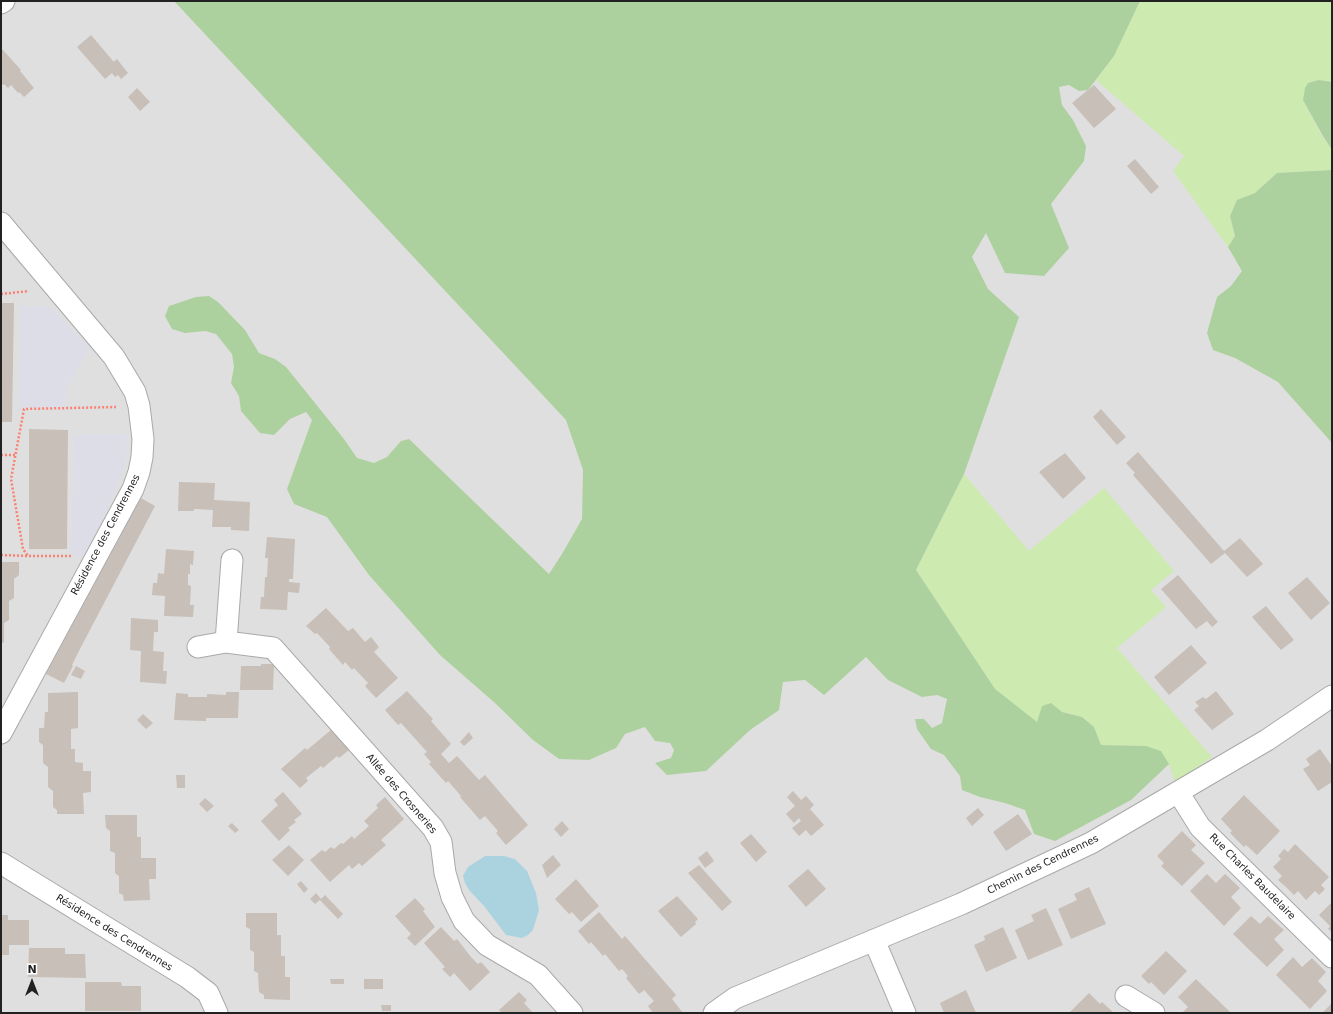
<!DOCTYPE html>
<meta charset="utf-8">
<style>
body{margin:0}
#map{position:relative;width:1333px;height:1014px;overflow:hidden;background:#f2efe9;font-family:"DejaVu Sans",sans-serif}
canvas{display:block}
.frame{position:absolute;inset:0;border:2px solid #222;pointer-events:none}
.north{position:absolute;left:12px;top:962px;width:40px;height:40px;-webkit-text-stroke:3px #fff;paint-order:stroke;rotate:0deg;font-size:11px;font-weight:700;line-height:16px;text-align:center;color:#222}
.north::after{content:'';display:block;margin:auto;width:14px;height:18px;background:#222;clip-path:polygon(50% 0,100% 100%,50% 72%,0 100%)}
</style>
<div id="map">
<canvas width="1333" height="1014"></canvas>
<div class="frame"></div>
<div class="north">N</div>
</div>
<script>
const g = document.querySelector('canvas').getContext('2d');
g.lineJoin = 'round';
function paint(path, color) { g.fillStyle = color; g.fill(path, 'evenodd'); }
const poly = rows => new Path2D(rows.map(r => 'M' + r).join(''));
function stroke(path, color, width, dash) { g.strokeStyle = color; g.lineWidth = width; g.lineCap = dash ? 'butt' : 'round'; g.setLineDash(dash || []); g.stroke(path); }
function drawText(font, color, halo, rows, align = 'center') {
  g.font = font + ' "DejaVu Sans",sans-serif'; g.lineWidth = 3; g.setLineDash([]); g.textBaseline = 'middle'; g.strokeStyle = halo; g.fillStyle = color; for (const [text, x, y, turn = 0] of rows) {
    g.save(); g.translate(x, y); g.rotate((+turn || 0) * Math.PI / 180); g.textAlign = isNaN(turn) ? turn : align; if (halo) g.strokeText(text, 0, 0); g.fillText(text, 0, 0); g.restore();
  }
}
const residential = poly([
 [1,1,1332,1,1332,1013,1,1013]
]);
const grass = poly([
 [1140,1,1332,1,1332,82,1319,80,1303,100,1322,136,1332,150,1332,170,1277,173,1255,193,1237,200,1230,216,1235,236,1228,247,1173,171,1184,156,1096,80,1114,56],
 [964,474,1029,551,1104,488,1174,571,1151,590,1166,607,1117,648,1212,757,1175,783,1169,764,1146,746,1101,745,1094,727,1082,717,1062,712,1051,703,1037,723,995,689,916,570]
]);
const forest = poly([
 [174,1,1140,1,1114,56,1088,90,1079,91,1069,85,1059,87,1062,105,1073,120,1086,146,1084,161,1051,204,1069,248,1044,276,1005,273,986,233,972,257,988,289,1019,317,964,474,916,570,995,689,1037,722,1042,706,1051,703,1062,712,1082,717,1094,727,1101,745,1146,746,1161,751,1169,764,1131,800,1055,841,1034,834,1025,810,1005,803,980,797,962,790,960,776,944,755,931,749,917,729,915,719,924,719,932,728,942,723,947,699,937,695,922,697,888,680,866,657,824,695,805,680,783,682,779,710,750,730,706,771,667,775,655,763,671,758,674,750,670,743,655,741,645,727,625,734,616,748,589,760,559,759,533,740,495,703,440,655,369,575,327,517,294,504,287,489,312,420,306,412,290,419,274,435,260,433,241,411,239,396,231,383,234,367,232,354,216,334,205,331,185,333,172,329,165,316,169,306,196,297,209,296,218,302,245,330,259,353,275,359,286,367,344,439,357,458,374,463,387,457,401,441,409,439,549,574,562,554,582,519,583,470,566,420],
 [1319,80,1332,82,1332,150,1323,136,1303,100,1305,88,1308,83],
 [1332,170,1332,443,1278,382,1235,358,1213,350,1207,333,1217,297,1231,286,1242,271,1228,247,1235,236,1230,216,1237,200,1255,193,1277,173]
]);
const plaza = poly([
 [20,306,50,307,90,349,66,389,65,408,24,409,19,413],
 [127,434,127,459,90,556,71,556,74,435]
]);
const water = poly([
 [485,856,504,856,515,859,527,871,536,893,539,910,533,930,528,935,522,938,506,935,484,906,469,890,465,883,463,876,468,867]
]);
const building = poly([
 [91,35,113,61,113,62,117,59,128,73,121,79,118,75,115,77,112,73,105,79,77,47],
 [1,48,21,70,20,71,34,88,24,97,19,92,18,93,11,85,8,88,4,84,3,85,1,83],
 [1094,85,1116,109,1094,128,1072,103],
 [137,88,150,102,140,111,128,97],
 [1135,159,1159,187,1151,194,1127,166],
 [1,303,14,303,12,422,1,422],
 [1101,409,1126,437,1117,445,1093,417],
 [29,429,68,430,67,549,29,549],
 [1138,452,1224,551,1240,538,1263,564,1247,577,1225,553,1211,564,1133,475,1135,473,1126,463],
 [1065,453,1086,478,1063,499,1039,472],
 [179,482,215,483,214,500,250,502,249,531,231,530,231,527,212,527,213,510,194,509,194,511,178,511],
 [141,498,155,506,81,647,72,665,73,666,64,683,46,674],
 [267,537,295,539,293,579,289,579,289,582,300,583,299,593,288,592,287,610,260,609,261,597,264,597,265,577,267,577,268,558,265,558],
 [166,549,194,551,193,565,190,564,190,574,188,574,188,585,191,586,190,605,194,605,193,617,164,616,165,596,152,595,153,583,157,583,158,573,164,574],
 [1,562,19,562,19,575,14,579,14,598,9,601,9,620,4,623,4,642,1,644],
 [1178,575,1218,622,1212,627,1207,621,1196,629,1161,589],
 [1307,577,1330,603,1311,620,1288,593],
 [1266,606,1294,640,1281,650,1252,617],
 [326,608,348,631,353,628,365,642,371,637,379,647,374,652,398,678,376,698,365,686,368,683,354,668,352,670,345,662,343,665,329,649,330,647,317,633,315,634,306,626],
 [131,618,158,620,158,632,154,632,153,651,164,652,163,671,167,671,166,684,140,682,141,651,130,650],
 [1191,645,1207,663,1169,695,1154,677],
 [261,664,274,664,273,690,240,690,241,666,261,666],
 [76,666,85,671,81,679,71,675],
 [407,691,433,719,431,721,451,744,441,754,449,763,457,756,479,780,485,775,528,825,506,845,496,833,498,831,485,816,480,820,460,797,461,796,448,781,446,783,429,764,431,762,424,754,427,752,401,723,398,725,385,710],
 [1216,691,1234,714,1212,730,1194,710,1199,706,1195,702,1203,697,1206,699],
 [78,692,78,728,71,729,71,749,75,749,75,762,83,763,83,771,91,771,91,792,83,793,84,814,57,814,57,810,53,807,53,791,48,787,48,767,43,763,43,745,39,742,39,728,44,728,45,712,48,712,48,693],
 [226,692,239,692,238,718,206,718,206,721,174,720,176,693,188,694,188,697,207,697,207,694,226,695],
 [143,714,153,723,146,729,137,720],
 [331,730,349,750,339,758,337,756,323,768,321,766,306,778,308,781,300,788,281,769,305,748,307,750],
 [469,732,473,738,464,746,460,742],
 [1320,749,1332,766,1332,782,1318,791,1303,769,1310,765,1306,759],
 [176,775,185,775,185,788,177,788],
 [793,791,801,800,806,796,814,805,810,809,824,825,811,836,806,830,799,836,792,828,801,821,799,818,794,823,786,814,795,806,787,797],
 [283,792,302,814,294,820,296,822,288,828,290,830,279,841,261,821,278,805,274,800],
 [1244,795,1280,831,1257,855,1246,845,1244,847,1230,833,1232,831,1221,819],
 [385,797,404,819,381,840,386,845,362,866,359,863,352,869,349,865,330,882,310,860,322,850,325,852,331,847,334,849,341,843,343,844,352,836,354,839,369,826,364,821,378,808,376,805],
 [205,798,214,806,207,812,199,804],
 [978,808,984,815,972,826,966,818],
 [1018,814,1032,834,1006,851,993,832],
 [105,815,137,815,137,837,141,837,141,858,156,858,156,879,149,879,150,900,124,901,123,895,119,893,119,876,115,873,115,853,110,851,110,831,106,828],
 [562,821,569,829,561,837,554,829],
 [232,823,239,830,235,833,228,826],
 [1182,831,1196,845,1191,850,1205,863,1182,886,1161,866,1164,863,1157,856],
 [751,834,767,852,756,862,740,843],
 [1295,844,1329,877,1321,885,1325,889,1319,895,1315,891,1306,900,1298,891,1294,895,1286,887,1278,880,1282,876,1273,867,1281,859,1278,856,1284,849,1288,852],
 [289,845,304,860,288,876,272,860],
 [707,851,714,861,705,868,698,858],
 [553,855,561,865,547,878,542,865],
 [699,865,732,902,722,911,688,873],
 [808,869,826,889,806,907,788,886],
 [1207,874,1216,883,1225,874,1240,888,1231,897,1241,908,1224,926,1190,891],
 [576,879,599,906,581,922,572,912,569,914,555,899],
 [301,881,308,889,304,893,297,884],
 [1089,887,1106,924,1071,939,1058,909,1077,900,1074,894],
 [316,893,321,899,325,895,343,914,338,919,320,900,315,904,310,899],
 [677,896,698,919,695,922,696,924,681,937,658,911],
 [415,898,425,909,423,911,435,927,415,946,407,938,411,934,395,916],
 [1332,902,1332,932,1328,929,1330,926,1319,915],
 [1046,908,1063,945,1028,960,1015,930,1034,921,1031,915],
 [599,912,622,939,625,936,676,995,672,999,683,1013,653,1013,648,1006,654,1001,644,990,639,994,626,978,628,976,622,969,619,971,605,954,603,956,591,942,589,944,578,931],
 [246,913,277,913,277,935,281,935,281,956,285,956,285,977,290,977,290,1000,264,999,264,995,259,992,258,973,254,971,254,952,250,950,250,929,246,927],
 [1,915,8,915,8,920,29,920,29,945,9,945,9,955,1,955],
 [1251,916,1260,924,1268,916,1284,930,1274,939,1284,950,1267,967,1233,934],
 [441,927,454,941,457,939,471,957,478,964,481,962,490,972,470,991,454,973,450,977,442,969,445,967,424,943],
 [1003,927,1017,958,986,972,974,945,985,940,984,936],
 [29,948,65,948,65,954,85,954,86,978,28,977],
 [1166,951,1187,971,1164,995,1151,982,1149,984,1141,976],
 [1293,957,1302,967,1312,958,1326,972,1318,981,1327,991,1310,1009,1276,975],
 [330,979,344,979,344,984,331,984],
 [364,979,383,979,383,989,364,989],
 [1196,979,1230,1012,1229,1013,1182,1013,1188,1007,1178,997],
 [85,982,121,982,122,986,141,986,141,1011,85,1011],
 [966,990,976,1013,944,1013,940,1003],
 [519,992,527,1000,524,1003,533,1013,502,1013,499,1010],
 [1089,993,1100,1004,1102,1002,1114,1013,1069,1013],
 [1332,1003,1332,1013,1322,1013],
 [381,1005,391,1005,391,1011,382,1011]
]);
const path = poly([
 [1,294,29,291],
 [1,455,15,455],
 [1,555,28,556],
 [71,556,28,556,23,549,11,479,24,409,116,407]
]);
const minor = poly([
 [1,3,4,1],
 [1,223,114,357,135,392,139,406,143,439,142,457,139,472,133,489,1,733],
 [226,642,232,560],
 [198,647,226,642,273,648,433,828,441,842,445,873,452,897,464,921,487,945,538,975,572,1013],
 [1178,792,1200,827,1332,957],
 [1,863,187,977,208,993,217,1013],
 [874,940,905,1013],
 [1126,996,1154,1013],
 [714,1013,735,998,961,904,1091,843,1267,740,1332,696]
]);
const streetNames = [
 ["Résidence des Cendrennes",106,535,-62],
 ["Allée des Crosneries",401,794,49],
 ["Chemin des Cendrennes",1043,865,-26],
 ["Rue Charles Baudelaire",1252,877,45],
 ["Résidence des Cendrennes",114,933,32]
];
paint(residential, '#e0dfdf');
paint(grass, '#cdebb0');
paint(forest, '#add19e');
paint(plaza, '#dddde8');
paint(water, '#aad3df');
paint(building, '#c7bfb8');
stroke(minor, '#a9a9a9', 23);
stroke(path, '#fa8072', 2.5, [2, 2]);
stroke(minor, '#fff', 21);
drawText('10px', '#222', '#fff', streetNames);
</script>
